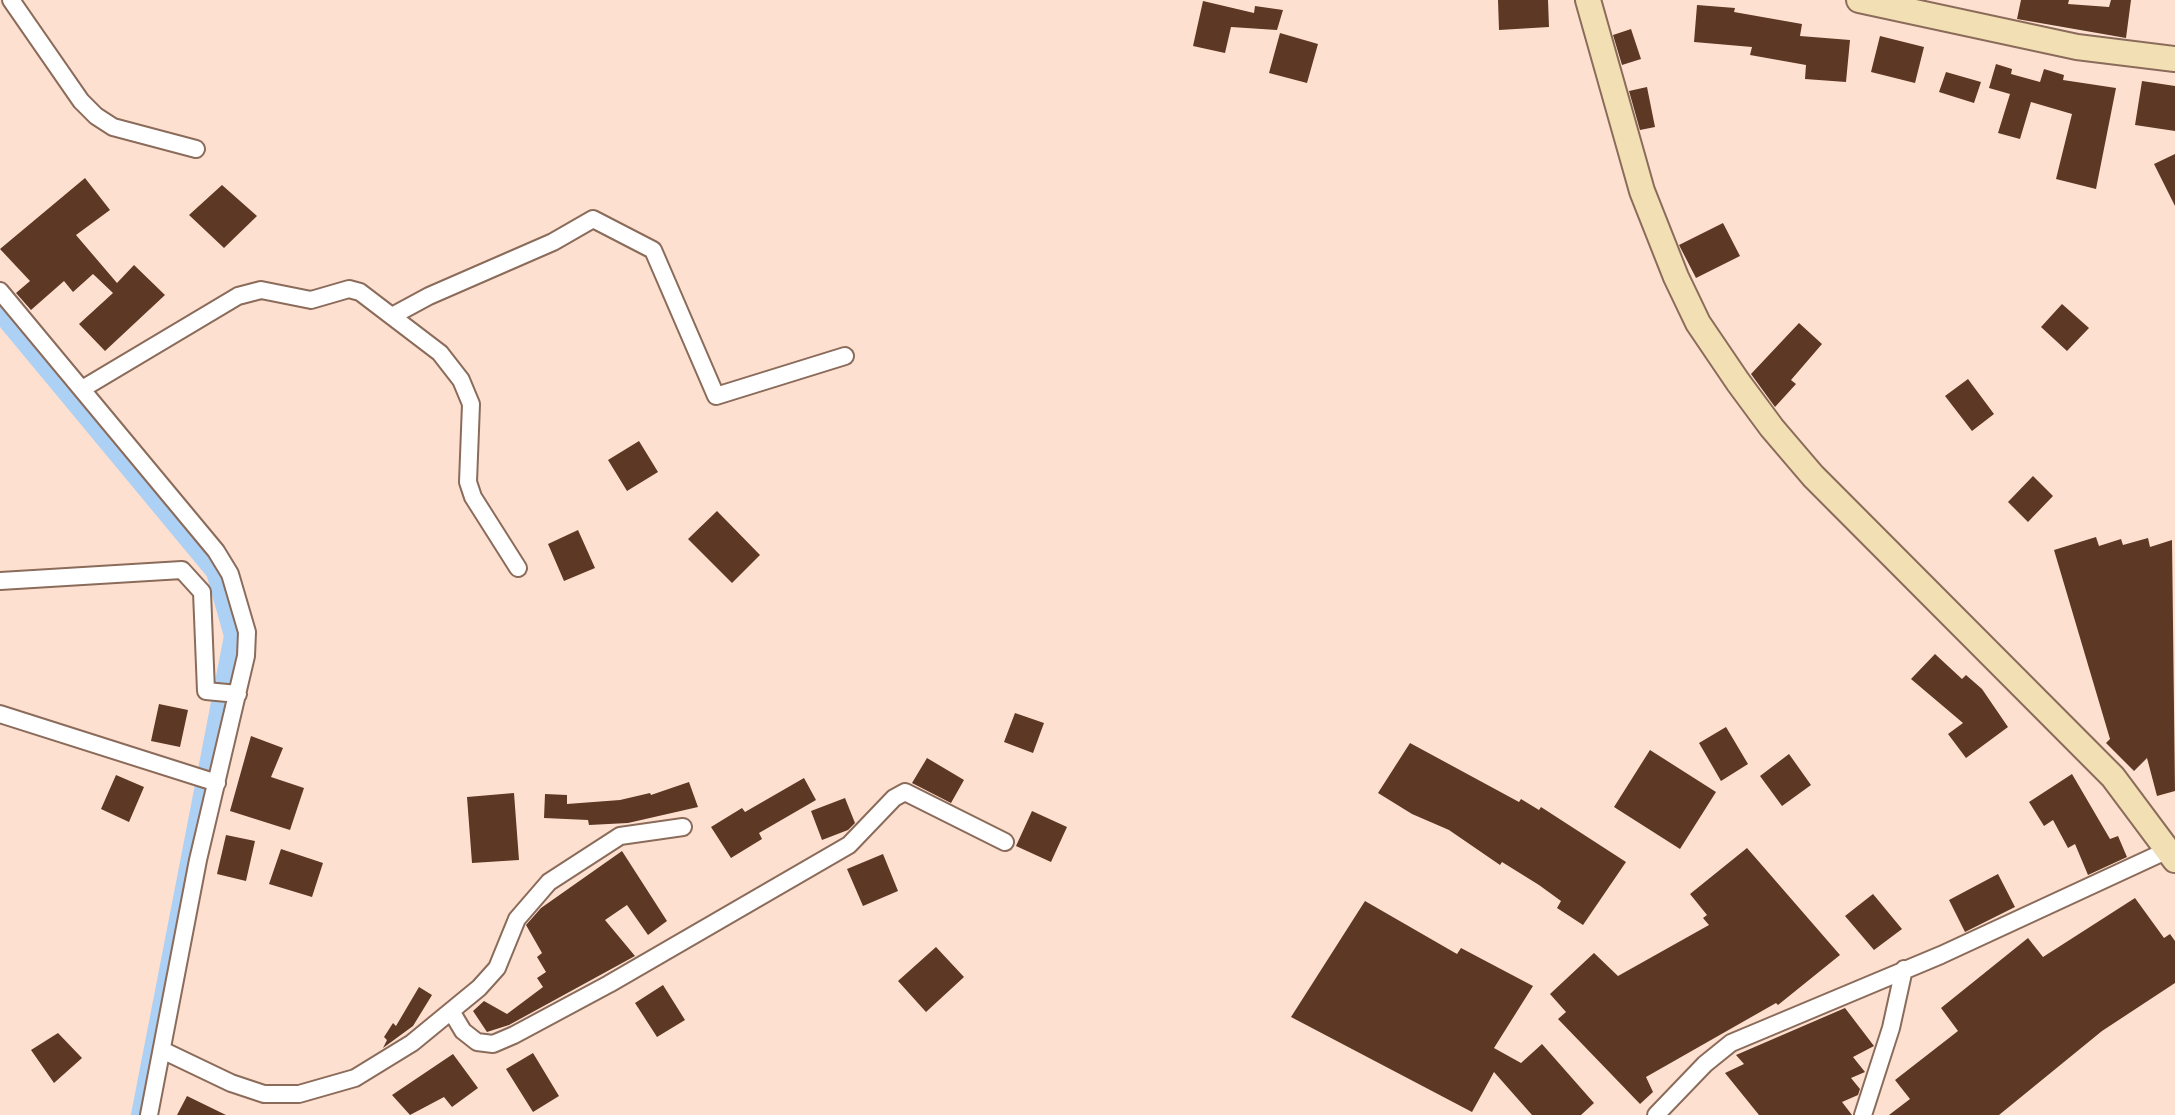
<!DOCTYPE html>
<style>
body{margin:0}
canvas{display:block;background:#fee0d1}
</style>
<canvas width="2175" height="1115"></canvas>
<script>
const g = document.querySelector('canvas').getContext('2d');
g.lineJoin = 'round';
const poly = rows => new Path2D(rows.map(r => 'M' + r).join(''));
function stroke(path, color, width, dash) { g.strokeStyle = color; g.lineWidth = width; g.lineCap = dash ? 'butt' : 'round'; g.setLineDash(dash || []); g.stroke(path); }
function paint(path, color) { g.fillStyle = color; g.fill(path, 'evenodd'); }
const canal = poly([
 [0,313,215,572,233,636,140,1115]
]);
const building = poly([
 [1498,0,1548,0,1549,27,1499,30],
 [2021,0,2069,0,2068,4,2109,7,2111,0,2131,0,2126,38,2017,19],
 [1203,1,1254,13,1255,6,1283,10,1277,30,1231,27,1225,53,1193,46],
 [1697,5,1735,8,1734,12,1802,24,1800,36,1850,40,1846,82,1805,79,1806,65,1750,55,1752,47,1694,42],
 [1631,29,1641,59,1622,65,1613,35],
 [1280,33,1318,44,1307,83,1269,73],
 [1880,36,1924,47,1915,83,1871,72],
 [1996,64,2012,69,2011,74,2040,82,2044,69,2064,75,2063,80,2116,88,2096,189,2056,179,2072,114,2031,102,2020,139,1998,133,2010,94,1989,88],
 [1946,72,1981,82,1974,103,1939,92],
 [2142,81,2175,86,2175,131,2135,125],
 [1647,87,1655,127,1640,130,1629,91],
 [2175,154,2175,206,2154,164],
 [85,178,110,210,76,235,117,283,134,265,165,295,105,351,79,324,113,293,93,274,73,292,64,281,31,310,16,293,30,281,0,249],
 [222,185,257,216,224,248,189,215],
 [1723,223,1740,256,1696,278,1679,245],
 [2062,304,2089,328,2067,351,2041,327],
 [1799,323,1822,344,1791,380,1796,384,1775,407,1751,374],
 [1968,379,1994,414,1972,431,1945,396],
 [639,441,658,472,627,491,608,460],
 [2033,476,2053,496,2028,522,2008,502],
 [717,511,760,555,732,583,688,539],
 [578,530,595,568,564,581,548,544],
 [2096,537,2099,546,2121,539,2123,545,2148,538,2150,547,2172,540,2175,791,2157,796,2147,758,2134,771,2106,743,2110,739,2054,550],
 [1935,654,1962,679,1966,675,1982,689,2008,727,1966,758,1948,734,1963,723,1911,679],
 [159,704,188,710,180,747,151,741],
 [1015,713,1044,723,1033,753,1004,742],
 [1726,727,1748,764,1721,781,1699,743],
 [251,736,283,748,271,777,304,788,290,830,230,811],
 [1410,743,1519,802,1521,799,1539,810,1541,807,1626,862,1583,925,1557,908,1561,901,1539,885,1502,862,1500,865,1449,830,1412,814,1378,793],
 [1650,750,1716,792,1680,849,1614,807],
 [1789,754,1811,785,1782,806,1760,776],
 [927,758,964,780,951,803,912,783],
 [2072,774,2110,839,2118,836,2127,857,2088,875,2075,844,2068,848,2053,820,2044,826,2029,802],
 [116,775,144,787,129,822,101,809],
 [804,778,816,800,759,833,762,839,731,858,711,827,742,808,745,812],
 [689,782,698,807,628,823,589,825,588,820,544,818,545,794,567,795,567,804,620,800,650,793,651,795],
 [514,793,519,860,472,863,467,797],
 [845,798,855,823,848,830,822,840,811,811],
 [1032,811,1067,827,1051,862,1016,846],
 [226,835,255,841,246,881,217,874],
 [1747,848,1840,955,1778,1005,1776,1003,1646,1077,1653,1092,1640,1104,1558,1019,1566,1012,1550,994,1594,953,1618,976,1709,925,1703,918,1707,915,1690,894],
 [281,849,323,863,312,897,269,884],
 [622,851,667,921,648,935,627,905,605,920,635,956,509,1025,487,1032,473,1011,484,1001,507,1014,543,987,537,978,546,972,537,957,542,953,526,925,541,908],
 [883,854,898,891,863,906,847,869],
 [1998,874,2015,907,1965,932,1949,900],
 [1873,894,1902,929,1874,950,1845,916],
 [2135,898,2164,938,2170,934,2175,941,2175,983,2102,1031,1999,1115,1889,1115,1910,1099,1895,1080,1958,1031,1941,1008,2028,938,2043,957],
 [1365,901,1457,954,1461,948,1533,986,1494,1048,1521,1063,1542,1044,1594,1103,1581,1115,1532,1115,1494,1072,1472,1112,1291,1017],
 [936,947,964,977,926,1012,898,981],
 [663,985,685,1020,657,1037,635,1003],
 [419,987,432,995,413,1026,383,1048,387,1040,384,1037,393,1023,396,1026],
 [1845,1008,1874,1046,1853,1057,1865,1072,1851,1078,1860,1089,1858,1095,1842,1102,1852,1115,1759,1115,1725,1073,1744,1064,1736,1055],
 [58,1033,82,1058,54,1083,31,1050],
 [533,1053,559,1096,533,1112,506,1069],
 [453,1054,478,1088,452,1107,444,1097,410,1115,392,1095],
 [187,1096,226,1115,177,1115]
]);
const street = poly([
 [11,0,81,101,96,116,113,127,196,149],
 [0,291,216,551,230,574,247,632,246,656,198,860,149,1115],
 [392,316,429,296,553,242,593,219,653,250,716,396,845,356],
 [82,389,238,296,261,290,311,300,349,289,360,292,440,353,461,380,471,404,468,482,473,497,518,568],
 [0,581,182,570,202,592,206,691,238,694],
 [0,714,217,783],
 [451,1011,463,1031,477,1042,493,1044,514,1035,609,984,849,845,894,798,905,792,1005,842],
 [162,1050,231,1083,264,1094,299,1094,355,1078,412,1043,479,988,497,968,517,919,549,882,620,836,683,827],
 [1656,1115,1705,1064,1731,1043,1941,955,2168,850],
 [1863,1115,1891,1028,1904,969]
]);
const secondary = poly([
 [1588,0,1642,191,1676,277,1698,323,1738,382,1772,428,1813,476,2113,777,2175,860],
 [1859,0,2077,47,2175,59]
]);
stroke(canal, '#acd1f4', 18);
paint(building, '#5d3824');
stroke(street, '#8b6b5a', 20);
stroke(secondary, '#8b6b5a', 28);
stroke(street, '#fff', 16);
stroke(secondary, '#f2dfb4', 24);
</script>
